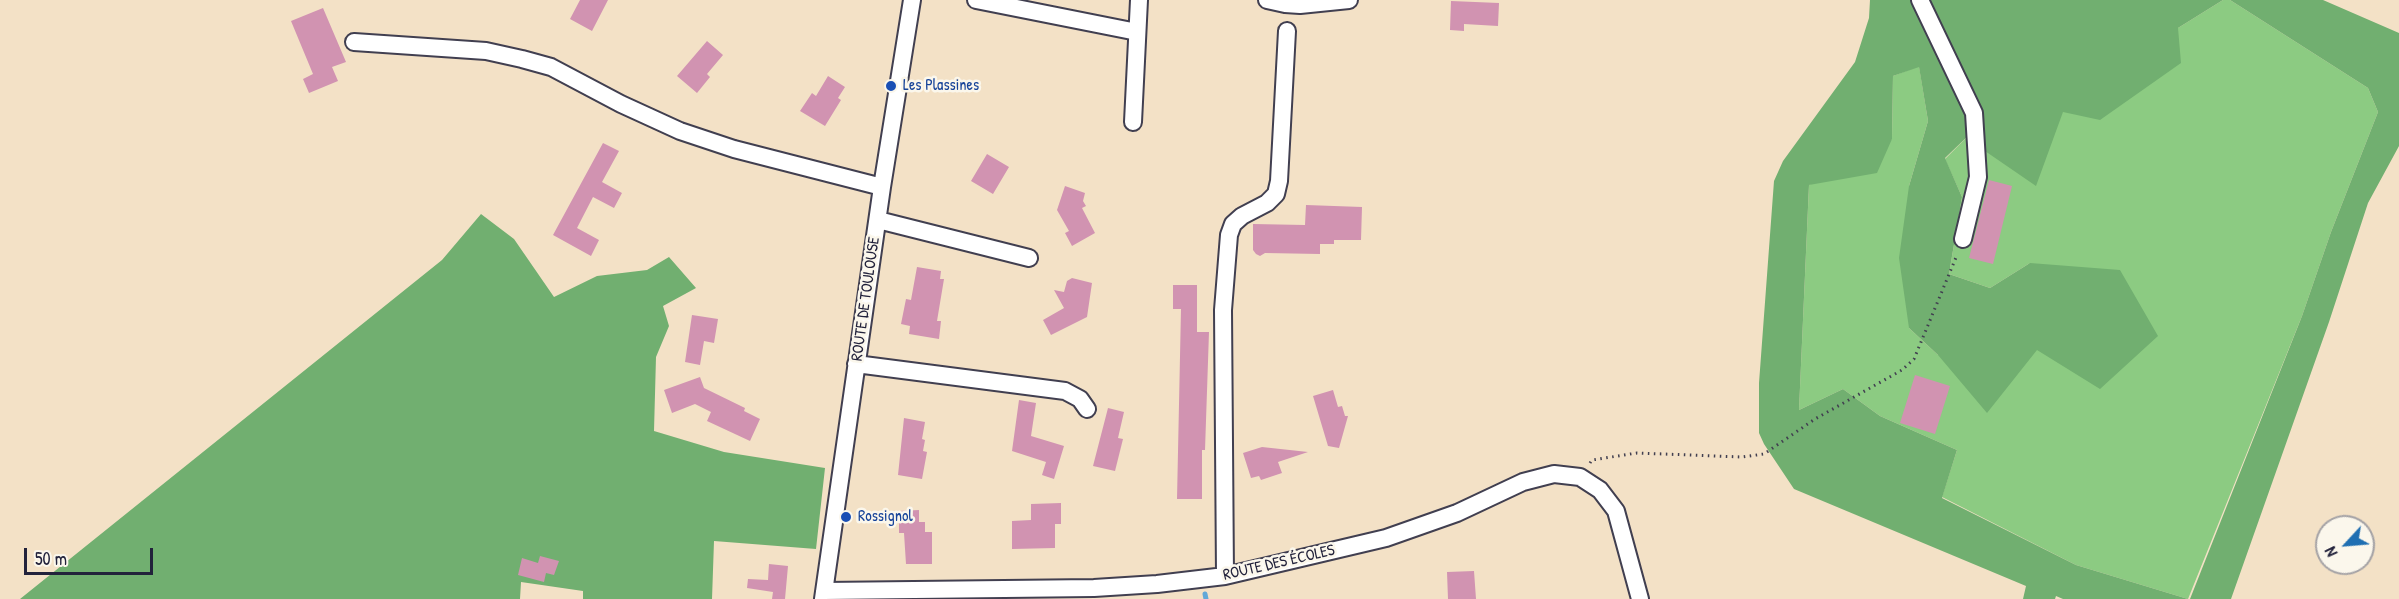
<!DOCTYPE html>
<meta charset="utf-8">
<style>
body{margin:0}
#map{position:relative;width:2399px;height:599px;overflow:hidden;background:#f3e1c6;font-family:"Patrick Hand",sans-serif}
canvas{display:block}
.north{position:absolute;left:2315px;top:515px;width:60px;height:60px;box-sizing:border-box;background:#fbf7ec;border:2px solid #a4a2a5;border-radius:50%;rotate:244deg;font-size:16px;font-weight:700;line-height:24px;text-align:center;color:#22223b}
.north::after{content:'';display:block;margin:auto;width:21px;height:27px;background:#1f6fb2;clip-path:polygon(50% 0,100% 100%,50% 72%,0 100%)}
.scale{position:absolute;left:24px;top:548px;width:129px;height:27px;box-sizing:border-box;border:3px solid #22223b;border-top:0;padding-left:8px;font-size:18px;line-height:21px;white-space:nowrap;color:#22223b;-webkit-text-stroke:4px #fbf7ec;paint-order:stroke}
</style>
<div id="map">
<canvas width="2399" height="599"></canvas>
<div class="north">N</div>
<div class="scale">50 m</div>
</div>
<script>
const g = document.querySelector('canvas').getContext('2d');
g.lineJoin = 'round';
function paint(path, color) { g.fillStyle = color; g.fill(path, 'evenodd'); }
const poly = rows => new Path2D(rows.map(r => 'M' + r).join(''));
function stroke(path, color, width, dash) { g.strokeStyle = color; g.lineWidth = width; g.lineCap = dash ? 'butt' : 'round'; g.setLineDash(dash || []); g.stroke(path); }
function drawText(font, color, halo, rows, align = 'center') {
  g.font = font + ' "Patrick Hand",sans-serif'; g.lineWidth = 5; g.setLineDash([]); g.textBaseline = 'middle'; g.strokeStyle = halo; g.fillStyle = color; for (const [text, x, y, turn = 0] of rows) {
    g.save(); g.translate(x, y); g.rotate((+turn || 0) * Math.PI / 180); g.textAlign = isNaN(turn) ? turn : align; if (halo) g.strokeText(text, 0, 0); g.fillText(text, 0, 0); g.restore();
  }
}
const green = poly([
 [2223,0,2230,0,2368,88,2378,112,2331,232,2302,316,2188,599,2076,565,1942,497,1957,450,1880,416,1843,389,1799,410,1809,185,1892,139,1893,76,1919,66,1928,121,1909,186,1909,328,1938,355,2030,263,1990,288,1949,274,1962,197,1945,159,1969,135,2063,112,2178,28]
]);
const forest = poly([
 [1870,0,2223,0,2178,28,2181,63,2100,120,2063,112,2036,186,1985,151,1969,135,1945,158,1962,197,1949,274,1990,288,2030,263,2120,270,2158,336,2100,389,2037,350,1987,413,1938,355,1909,328,1899,258,1909,186,1928,121,1919,67,1893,76,1892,139,1877,173,1809,185,1799,410,1843,389,1880,416,1957,450,1942,498,2076,565,2188,599,2063,599,2056,596,2055,599,2023,599,2026,586,1794,489,1764,444,1759,433,1759,383,1774,181,1783,161,1855,62,1869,18],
 [2230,0,2323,0,2399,33,2399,146,2368,203,2329,322,2231,599,2190,599,2302,316,2331,232,2378,112,2368,88],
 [481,214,514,239,554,297,597,276,647,270,669,257,696,288,663,306,669,326,656,357,654,431,724,452,825,468,816,549,714,541,712,599,583,599,583,591,521,582,520,599,20,599,442,260]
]);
const stream = poly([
 [1205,594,1206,599]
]);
const building = poly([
 [580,0,608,0,592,31,570,19],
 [1451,1,1499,3,1498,26,1464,24,1464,31,1450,30],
 [323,8,346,62,332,67,338,81,309,93,303,79,313,74,291,21],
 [707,41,723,55,707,74,710,77,697,93,677,76],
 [828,76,845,87,838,98,841,100,825,126,800,111,812,93,816,96],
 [603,143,619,151,602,182,622,193,614,208,593,197,577,228,599,240,591,256,553,235],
 [987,154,1009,167,993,194,971,181],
 [1989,180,2012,186,1993,264,1969,258],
 [1065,186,1085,193,1083,201,1086,206,1082,208,1095,233,1072,246,1065,233,1069,231,1057,210],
 [1306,205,1362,207,1361,240,1334,240,1334,244,1320,244,1320,254,1265,253,1260,256,1256,254,1253,250,1253,224,1305,225],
 [917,267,941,271,940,279,944,279,937,321,941,321,939,339,909,334,910,326,901,324,906,299,911,300],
 [1072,278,1092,283,1087,317,1051,335,1043,320,1064,308,1054,290,1064,292,1067,281],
 [1173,285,1197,285,1197,332,1209,332,1205,450,1202,450,1202,499,1177,499,1181,309,1173,309],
 [692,315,718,319,714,343,704,341,700,365,685,362],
 [1915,375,1950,386,1935,434,1900,423],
 [700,377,704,388,745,408,744,411,760,419,750,441,707,421,711,412,695,404,672,413,664,390],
 [1333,390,1338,407,1342,406,1345,416,1348,416,1339,448,1328,446,1313,396],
 [1019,400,1036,403,1031,436,1064,446,1054,479,1042,475,1046,462,1012,451],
 [1108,408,1124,412,1118,438,1123,439,1115,471,1093,466],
 [904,418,925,422,922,439,925,440,923,451,927,452,922,479,898,475],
 [1262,447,1308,452,1278,462,1282,473,1261,480,1259,476,1251,478,1243,453],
 [1061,503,1061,524,1055,524,1055,548,1012,549,1012,521,1031,520,1031,504],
 [919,510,919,522,925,522,925,532,932,532,932,564,906,564,904,533,899,533,899,511],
 [540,556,559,561,554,575,546,573,544,582,518,575,522,558,538,563],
 [769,564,788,566,785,599,772,599,773,592,747,588,748,579,768,580],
 [1474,571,1476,599,1448,599,1447,572]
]);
const path = poly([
 [1590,463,1592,460,1637,453,1742,457,1764,454,1815,419,1902,370,1914,359,1957,255]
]);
const minor = poly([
 [976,0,1137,32],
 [1267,0,1285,4,1300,5,1349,0],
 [1920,0,1974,113,1978,177,1963,239],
 [354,42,486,51,522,59,551,67,621,104,680,131,734,149,882,187],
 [1133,122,1139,0],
 [878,220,1029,258],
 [856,364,1065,391,1080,399,1087,409],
 [1225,576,1223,310,1229,235,1233,224,1242,216,1267,203,1276,194,1279,181,1287,31],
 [824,591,1094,588,1157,584,1225,576,1386,538,1457,513,1523,482,1554,474,1580,477,1600,490,1616,511,1640,599],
 [823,599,882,187,912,0]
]);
const markers = [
 [891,86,6,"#1a4fb4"],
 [846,517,6,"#1a4fb4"]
];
const transitNames = [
 ["Les Plassines",903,86],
 ["Rossignol",858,517]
];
const streetNames = [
 ["ROUTE DE TOULOUSE",866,299,-82],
 ["ROUTE DES ÉCOLES",1279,563,-13]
];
paint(green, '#8ccb82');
paint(forest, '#71af70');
stroke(stream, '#62a8d8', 5);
paint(building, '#d193b1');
stroke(minor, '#413f50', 20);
stroke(path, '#413f50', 3, [1.5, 4.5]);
stroke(minor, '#fff', 16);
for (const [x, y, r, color] of markers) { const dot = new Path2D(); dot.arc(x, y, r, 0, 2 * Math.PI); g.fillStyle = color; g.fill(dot); stroke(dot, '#fbf7ec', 2); }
drawText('16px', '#164399', '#fbf7ec', transitNames, 'left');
drawText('16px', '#22223b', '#fbf7ec', streetNames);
</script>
